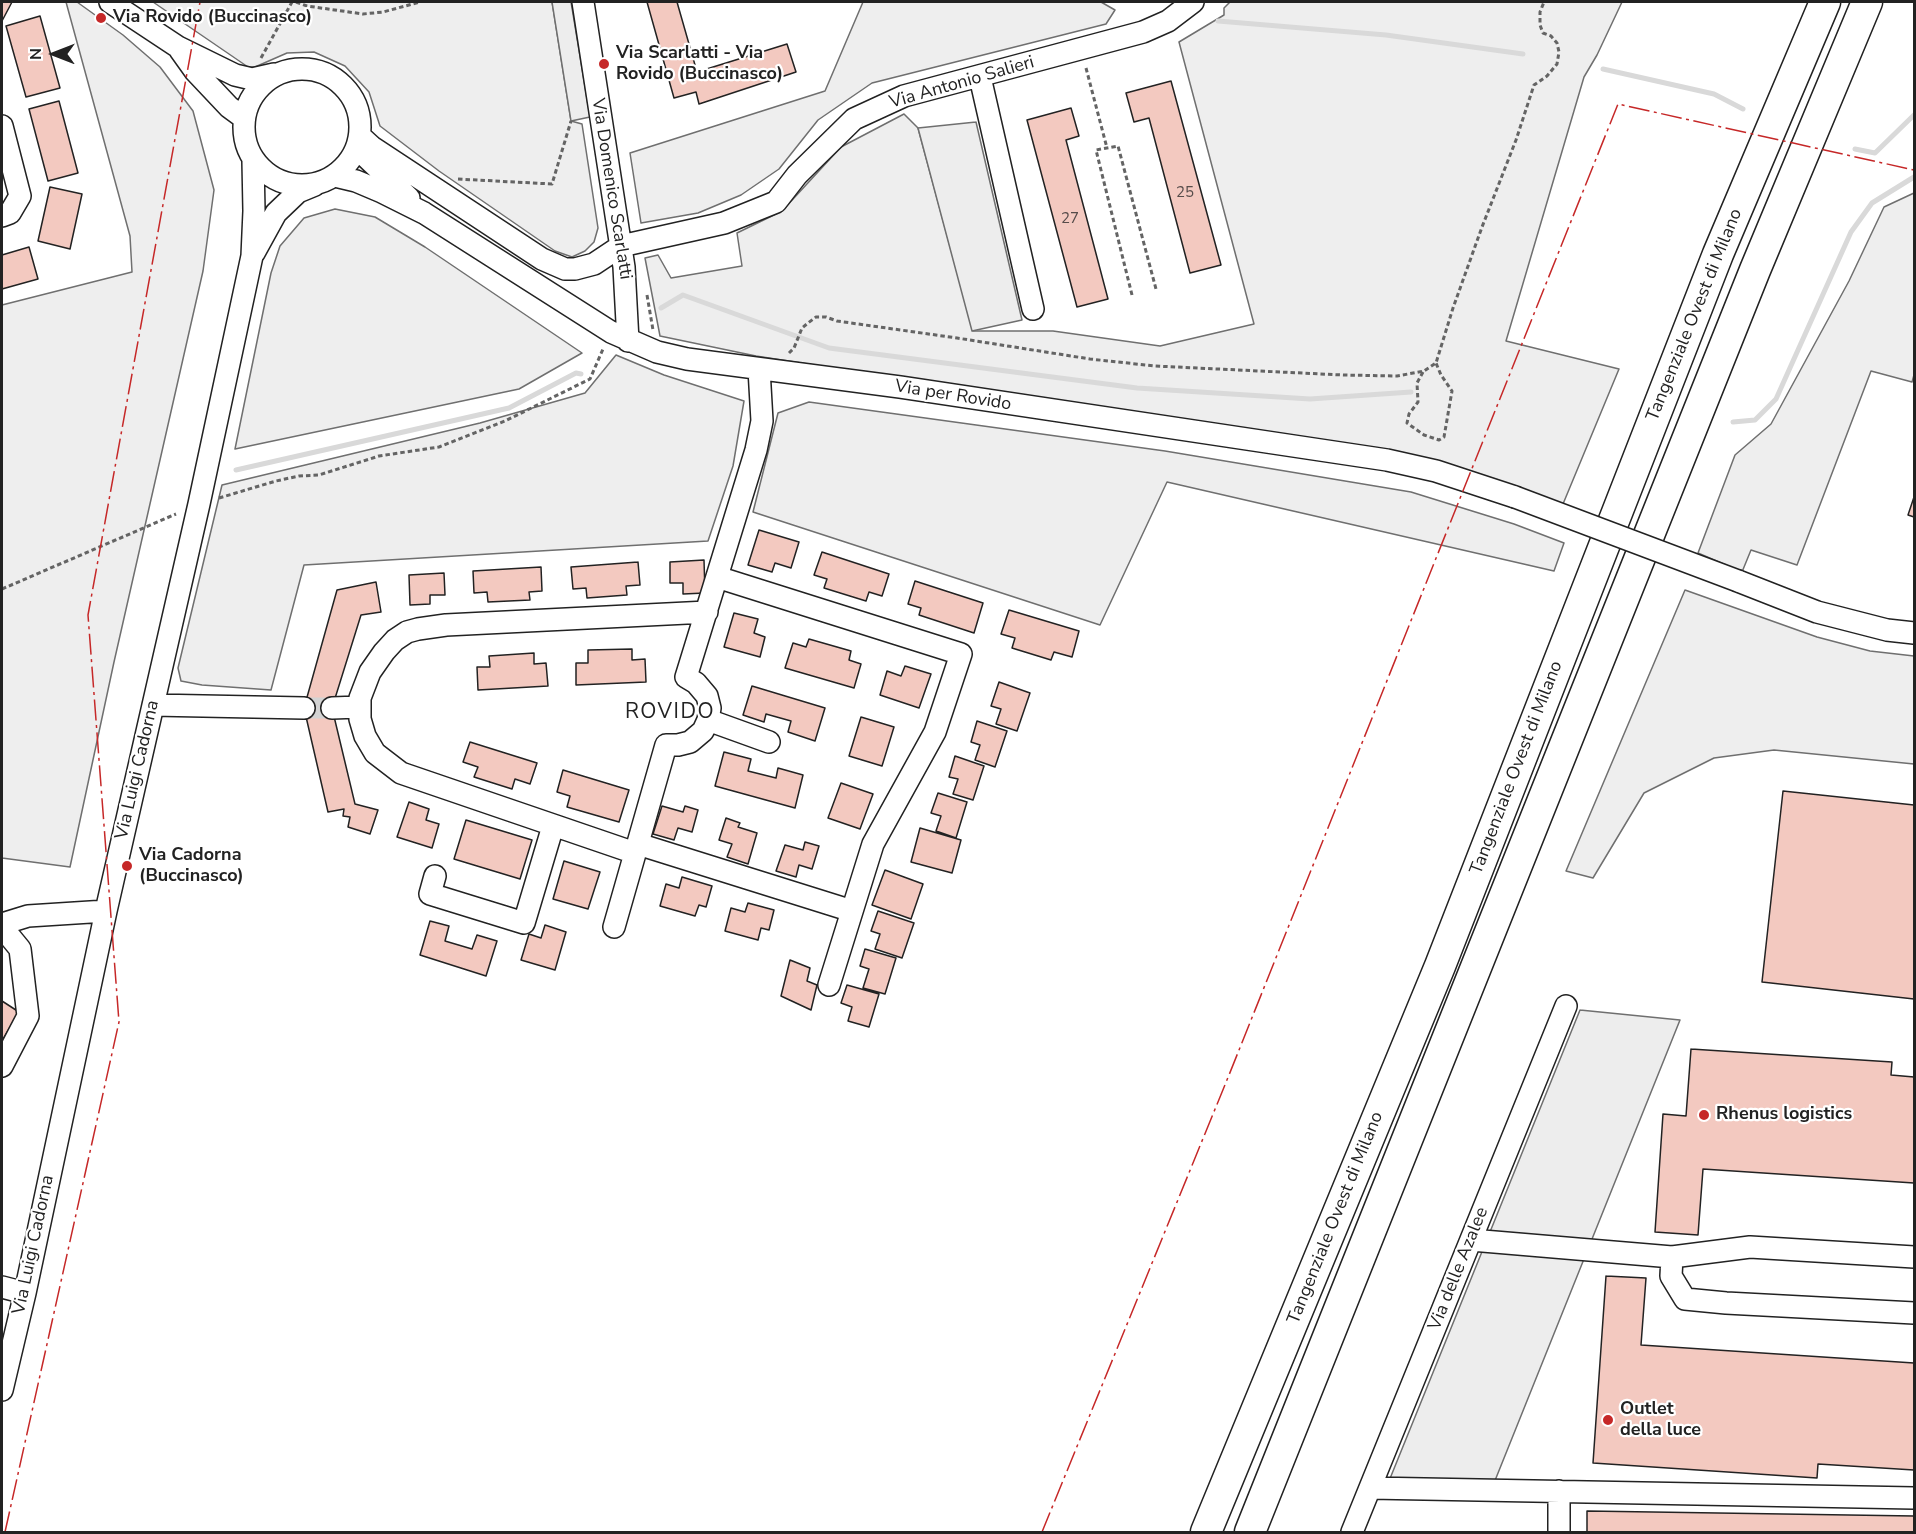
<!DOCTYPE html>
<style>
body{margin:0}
#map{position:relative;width:1916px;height:1534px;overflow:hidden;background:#fff;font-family:"Nunito Sans",sans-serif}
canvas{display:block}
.frame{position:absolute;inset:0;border:3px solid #222;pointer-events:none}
.north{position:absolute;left:24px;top:24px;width:60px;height:60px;-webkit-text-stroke:4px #fff;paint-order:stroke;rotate:270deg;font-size:16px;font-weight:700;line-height:24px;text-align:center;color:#222}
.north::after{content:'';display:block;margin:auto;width:21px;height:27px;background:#222;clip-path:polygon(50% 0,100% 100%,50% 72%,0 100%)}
</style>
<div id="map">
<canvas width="1916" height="1534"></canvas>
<div class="frame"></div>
<div class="north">N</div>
</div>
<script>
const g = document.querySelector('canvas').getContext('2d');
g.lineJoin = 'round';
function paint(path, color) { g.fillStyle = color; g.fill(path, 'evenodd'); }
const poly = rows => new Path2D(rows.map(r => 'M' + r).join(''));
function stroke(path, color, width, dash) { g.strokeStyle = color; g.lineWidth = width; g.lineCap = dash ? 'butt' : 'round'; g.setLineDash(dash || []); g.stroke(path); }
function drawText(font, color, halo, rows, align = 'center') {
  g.font = font + ' "Nunito Sans",sans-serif'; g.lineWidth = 4.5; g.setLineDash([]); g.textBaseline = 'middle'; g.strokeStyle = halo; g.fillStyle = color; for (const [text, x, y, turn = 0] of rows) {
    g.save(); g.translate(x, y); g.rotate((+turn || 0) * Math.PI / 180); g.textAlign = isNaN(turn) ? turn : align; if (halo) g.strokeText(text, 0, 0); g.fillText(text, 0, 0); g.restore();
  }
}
const green = poly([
 [66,2,77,2,123,35,160,67,193,111,214,190,203,271,114,662,70,867,2,858,2,305,132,272,130,236,66,2],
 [153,2,552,2,571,121,582,124,598,228,594,242,585,251,572,257,555,251,439,171,380,126,369,92,345,66,314,52,287,53,255,67,248,67,153,2],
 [863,2,1101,2,1115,10,1106,24,872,83,818,120,779,169,741,195,698,213,641,223,630,153,825,91,863,2],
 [1230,2,1622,2,1597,55,1584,77,1506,341,1619,369,1563,504,1443,462,756,356,660,336,645,258,658,255,671,278,742,266,737,233,782,211,841,147,904,114,918,128,973,331,1053,331,1160,346,1254,324,1179,42,1224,15,1224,8,1230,2],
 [1914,193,1914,375,1912,382,1871,371,1797,565,1751,550,1742,572,1698,553,1735,455,1771,424,1849,281,1884,207,1914,193],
 [335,209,375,217,425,247,582,353,519,389,235,449,271,273,280,246,304,218,335,209],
 [616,355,664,375,744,401,733,466,708,541,304,565,271,690,202,685,181,681,178,668,222,485,480,423,585,393,616,355],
 [809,402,1165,451,1411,492,1514,524,1564,543,1554,571,1167,482,1100,625,753,512,778,413,809,402],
 [1685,590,1817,637,1870,651,1914,656,1914,764,1774,750,1714,758,1644,793,1593,878,1566,871,1685,590]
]);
const parking = poly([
 [552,2,571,2,590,117,571,121,552,2],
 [976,122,1022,320,972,331,918,128,976,122],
 [1580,1010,1680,1020,1494,1483,1389,1481,1580,1010]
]);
const stream = poly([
 [1218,21,1386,35,1523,54],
 [1603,69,1714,94,1743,109],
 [1855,149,1875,153,1914,115],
 [661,308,683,295,829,348,1137,388,1310,399,1411,392],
 [1733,422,1755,420,1776,399,1851,232,1872,203,1914,177],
 [236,470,509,408,576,373,581,374]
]);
const building = poly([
 [2,2,12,2,2,21,2,2],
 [647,2,677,2,697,72,787,44,796,72,699,104,696,92,674,98,647,2],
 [40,16,60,88,26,97,6,26,40,16],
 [1171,81,1221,265,1190,273,1149,118,1134,122,1126,93,1171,81],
 [59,101,78,173,48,181,29,109,59,101],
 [1071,108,1079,136,1066,140,1108,299,1077,307,1027,120,1071,108],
 [50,187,82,194,70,249,38,241,50,187],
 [29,247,38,279,2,289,2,255,29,247],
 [1914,497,1914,517,1908,515,1914,497],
 [759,530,799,542,791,568,775,563,772,572,748,565,759,530],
 [822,552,889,574,882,596,869,592,866,601,824,588,827,579,814,575,822,552],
 [704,560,705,593,683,594,683,583,670,583,670,562,704,560],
 [638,562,640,585,626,586,627,595,587,598,586,588,573,589,571,567,638,562],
 [541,567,542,591,529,592,530,600,488,602,487,592,474,593,473,571,541,567],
 [444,573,445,595,430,595,430,604,410,605,409,575,444,573],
 [915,581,983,603,974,633,919,615,921,608,908,604,915,581],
 [376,582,381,612,361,615,332,708,355,804,378,810,370,834,348,827,350,817,343,816,344,809,328,812,304,708,337,590,376,582],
 [1009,610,1079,631,1072,657,1054,652,1051,660,1012,648,1015,638,1001,634,1009,610],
 [734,613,758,619,754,633,765,637,760,657,724,647,734,613],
 [809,639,851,651,849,660,861,664,854,688,785,668,793,643,806,647,809,639],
 [632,649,632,660,645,659,646,682,576,685,576,663,588,663,588,650,632,649],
 [534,653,534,664,546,663,548,686,478,690,477,667,490,667,489,656,534,653],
 [905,666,931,674,919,708,880,695,887,671,901,676,905,666],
 [999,682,1030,693,1017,731,996,724,1001,709,991,706,999,682],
 [752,686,825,708,815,741,788,732,791,721,766,714,764,722,743,715,752,686],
 [861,717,894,727,882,766,849,756,861,717],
 [977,721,1007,731,995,767,975,760,980,745,971,742,977,721],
 [470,742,537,763,530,784,515,779,512,789,474,777,478,767,463,762,470,742],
 [724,752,751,759,748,771,776,778,778,768,803,775,795,808,715,786,724,752],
 [955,756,984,766,973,800,953,794,958,779,949,777,955,756],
 [563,770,629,790,619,822,567,807,570,796,557,792,563,770],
 [841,783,873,794,860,829,828,818,841,783],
 [1783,791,1914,805,1914,999,1762,982,1783,791],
 [938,793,967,802,956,838,936,831,941,816,931,813,938,793],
 [409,802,429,809,426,820,439,824,432,848,397,837,409,802],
 [662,806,683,812,685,806,698,810,692,832,678,828,674,840,653,834,662,806],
 [726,818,740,823,738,827,757,833,748,864,727,857,732,844,719,840,726,818],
 [466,820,532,840,520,879,454,859,466,820],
 [920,828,961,840,952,873,911,862,920,828],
 [805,842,819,846,812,869,799,865,796,877,776,871,785,845,803,850,805,842],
 [564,861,600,872,588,909,553,899,564,861],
 [885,870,923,884,911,919,872,905,885,870],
 [682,877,712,886,706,907,699,905,695,916,660,906,666,884,679,888,682,877],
 [748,903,774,910,769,930,761,928,758,940,725,931,731,908,745,912,748,903],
 [878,911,914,923,902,958,875,949,880,934,871,931,878,911],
 [430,921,449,926,445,941,472,949,477,935,497,941,486,976,420,955,430,921],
 [545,925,566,932,555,970,521,960,529,934,541,938,545,925],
 [865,949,896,958,885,994,863,988,869,969,860,966,865,949],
 [790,960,810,968,807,981,817,985,811,1010,781,996,790,960],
 [847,985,879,994,869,1027,848,1021,852,1007,841,1003,847,985],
 [2,1001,19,1012,2,1041,2,1001],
 [1691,1049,1892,1062,1891,1075,1914,1077,1914,1183,1703,1169,1698,1235,1655,1232,1663,1114,1686,1116,1691,1049],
 [1606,1276,1646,1278,1641,1345,1914,1363,1914,1470,1818,1464,1817,1478,1593,1463,1606,1276],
 [1587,1511,1914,1516,1914,1532,1587,1532,1587,1511]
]);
const minorTunnel = poly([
 [304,708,332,708]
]);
const path = poly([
 [296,2,307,6,363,14,383,12,420,2],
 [261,58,292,2],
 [1086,68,1107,148],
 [458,179,552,184,571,121],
 [647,295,653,330],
 [1132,295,1096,150,1118,146,1156,289],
 [789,353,794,348,802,328,808,323,816,317,826,317,837,321,957,338,1090,359,1155,366,1343,375,1397,376,1424,371,1436,363,1453,308,1482,227,1516,140,1534,85,1547,76,1557,64,1559,52,1557,43,1551,36,1543,33,1540,25,1540,12,1544,2],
 [1423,372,1417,383,1418,402,1409,414,1407,423,1424,435,1439,440,1444,437,1452,391,1441,375,1436,363],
 [219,498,276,481,299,476,319,475,379,456,439,447,505,421,590,379,603,349],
 [2,589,176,514]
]);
const minor = poly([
 [110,2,178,47,235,75,252,79,274,74],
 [583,2,624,267,628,341],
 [180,50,195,71,229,107,244,118],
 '244 127a58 58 0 1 1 116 0a58 58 0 1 1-116 0Z',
 [980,77,1033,309],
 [2,126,20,196,10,213,2,216],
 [360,136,372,147,542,259,565,269,575,269,594,264,621,246,724,223,776,202,797,175,854,119,904,96,1143,32,1168,21,1193,2],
 [358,145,366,157,409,198],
 [335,176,356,181,382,192,424,213,611,332,657,352,687,359,900,387,1387,460,1436,471,1515,497],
 [254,253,276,213,298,192,315,185],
 [717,577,961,654,935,732,873,844,829,985],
 [1738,581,1817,612,1887,630,1914,633],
 [153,705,304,708],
 [332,708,359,707],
 [708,720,769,742],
 [638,844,852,911],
 [635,853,401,773,375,753,365,736,360,719,360,698,370,672,384,652,395,640,407,632,418,629,446,625,707,612],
 [435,876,430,894,524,923,553,826],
 [2,924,28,916,106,911],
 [2,927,20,949,28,1016,2,1066],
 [614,927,666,745,678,745,690,742,703,731,708,720,710,708,707,696,696,683,686,677,756,450,762,421,759,369],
 [1471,1240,1672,1257,1750,1247,1914,1257],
 [1672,1257,1671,1276,1685,1299,1726,1303,1914,1313],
 [2,1287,25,1293],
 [2,1390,25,1293,106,911,199,504,252,256,254,211,253,161],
 [1370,1488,1914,1498],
 [1352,1532,1566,1006],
 [1559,1532,1559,1491]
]);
const highway = poly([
 [1206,1532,1440,966,1718,254,1825,2],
 [1250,1532,1755,270,1867,2]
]);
const minorBridge = poly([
 [1515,497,1738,581]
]);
const power = poly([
 [5,1532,119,1022,88,615,200,2],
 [1042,1532,1229,1075,1618,104,1914,170]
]);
const markers = [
 [101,18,6,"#c62828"],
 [604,64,6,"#c62828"],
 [127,866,6,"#c62828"],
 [1704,1115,6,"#c62828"],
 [1608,1420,6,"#c62828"]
];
const numberNames = [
 ["25",1185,193],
 ["27",1070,219]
];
const poiNames = [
 ["Via Rovido (Buccinasco)",113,18],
 ["Via Scarlatti - Via",616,54],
 ["Rovido (Buccinasco)",616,75],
 ["Via Cadorna",139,856],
 ["(Buccinasco)",139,877],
 ["Rhenus logistics",1716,1115],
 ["Outlet",1620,1410],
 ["della luce",1620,1431]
];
const streetNames = [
 ["Via Antonio Salieri",962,83,-16],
 ["Via Domenico Scarlatti",611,189,81],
 ["Tangenziale Ovest di Milano",1695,315,-68],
 ["Via per Rovido",953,396,9],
 ["Tangenziale Ovest di Milano",1517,768,-69],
 ["Via Luigi Cadorna",138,770,-77],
 ["Tangenziale Ovest di Milano",1336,1218,-68],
 ["Via Luigi Cadorna",34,1245,-78],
 ["Via delle Azalee",1459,1269,-68]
];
const quarterNames = [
 ["ROVIDO",670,713]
];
paint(green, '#eee');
stroke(green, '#6f6f6f', 1.5);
paint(parking, '#ededed');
stroke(parking, '#6f6f6f', 1.5);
stroke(stream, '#d9d9d9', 5);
paint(building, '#f3c9c0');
stroke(building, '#222', 1.5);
stroke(minorTunnel, '#d3d3d3', 21, [21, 10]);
stroke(minor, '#222', 24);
stroke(highway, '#222', 33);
stroke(path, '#646464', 3, [4.5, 3]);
stroke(minor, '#fff', 21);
stroke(highway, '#fff', 30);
stroke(minorBridge, '#222', 24, []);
stroke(minorBridge, '#fff', 21);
stroke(power, '#c62828', 1.5, [21, 4.5, 3, 4.5]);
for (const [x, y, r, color] of markers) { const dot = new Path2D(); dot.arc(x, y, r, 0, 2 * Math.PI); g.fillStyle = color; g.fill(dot); stroke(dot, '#fff', 2); }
drawText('15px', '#564c4a', null, numberNames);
drawText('bold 18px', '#222', '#fff', poiNames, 'left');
drawText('18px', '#222', '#fff', streetNames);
g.letterSpacing = '1.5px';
drawText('21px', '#222', '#fff', quarterNames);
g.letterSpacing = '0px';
</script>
